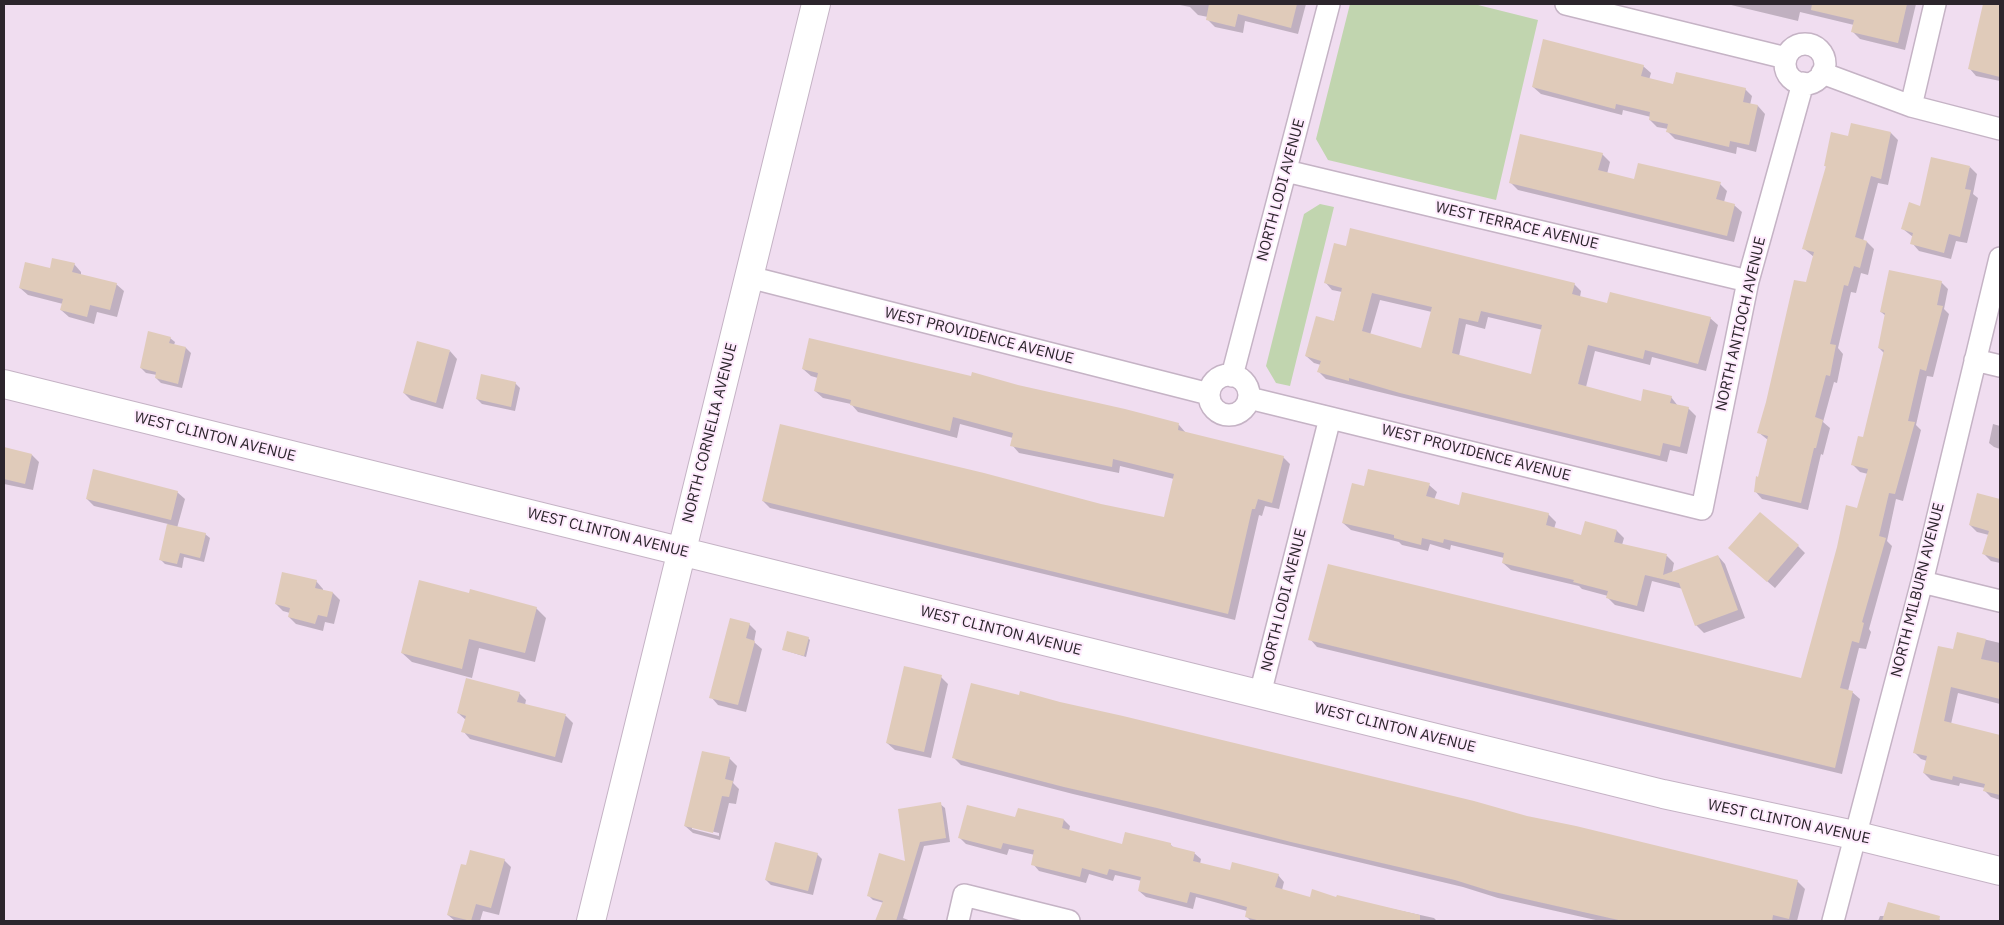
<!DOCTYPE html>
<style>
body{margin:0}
#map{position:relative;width:2004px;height:925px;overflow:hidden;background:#f0ddf0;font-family:"IBM Plex Sans",sans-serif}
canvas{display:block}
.frame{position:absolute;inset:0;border:5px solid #2c252c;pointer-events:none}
</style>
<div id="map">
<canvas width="2004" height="925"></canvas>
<div class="frame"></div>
</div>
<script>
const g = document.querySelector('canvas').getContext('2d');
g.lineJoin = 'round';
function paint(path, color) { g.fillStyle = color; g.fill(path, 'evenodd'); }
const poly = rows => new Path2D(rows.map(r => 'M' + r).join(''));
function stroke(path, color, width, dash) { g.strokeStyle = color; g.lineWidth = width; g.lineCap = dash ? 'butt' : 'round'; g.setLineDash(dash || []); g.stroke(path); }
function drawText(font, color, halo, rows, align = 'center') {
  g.font = font + ' "IBM Plex Sans",sans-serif'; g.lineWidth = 4; g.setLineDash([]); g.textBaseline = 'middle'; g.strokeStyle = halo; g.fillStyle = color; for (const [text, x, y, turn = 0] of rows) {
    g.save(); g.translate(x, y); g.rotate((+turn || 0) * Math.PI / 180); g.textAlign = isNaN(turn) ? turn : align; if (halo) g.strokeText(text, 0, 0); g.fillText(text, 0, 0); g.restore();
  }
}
const green = poly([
 [1350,4,1474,4,1538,20,1496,200,1328,160,1316,139],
 [1320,204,1334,207,1290,386,1276,383,1266,366,1304,214]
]);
const shadow = poly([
 [1175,4,1306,4,1298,34,1245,21,1243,33,1215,27,1207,19,1208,17,1198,15,1190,7],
 [1727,4,1916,4,1905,50,1860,39,1852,31,1854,25,1800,12,1798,21],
 [1984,4,2000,4,2000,81,1976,76,1970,69],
 [1643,66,1651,73,1649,80,1674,85,1745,89,1752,96,1750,105,1758,106,1765,114,1756,152,1737,147,1736,154,1675,139,1667,131,1668,129,1657,127,1650,120,1651,117,1623,110,1622,115,1541,94,1533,87],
 [1891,133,1898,140,1888,185,1878,183,1863,241,1867,242,1874,249,1868,275,1861,273,1856,293,1851,292,1838,348,1843,354,1837,383,1834,382,1823,422,1830,428,1823,455,1821,454,1808,510,1762,499,1755,491,1768,440,1758,432,1807,284,1814,257,1803,248,1827,167,1825,166,1849,138],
 [1602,154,1610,162,1607,174,1635,181,1720,184,1727,191,1724,202,1734,205,1742,212,1734,242,1518,190,1510,182],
 [1970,167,1977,174,1973,194,1978,198,1967,243,1956,241,1951,259,1919,251,1912,243,1913,237,1903,229],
 [74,264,81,272,81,275,116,284,124,291,117,317,97,312,94,324,69,317,61,310,63,304,28,295,20,288,51,269],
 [1325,282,1574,284,1581,291,1580,297,1608,305,1710,318,1718,325,1706,371,1652,357,1650,365,1595,351,1586,387,1642,402,1671,397,1678,406,1688,408,1696,416,1687,454,1670,450,1667,462,1326,379,1319,372,1321,365,1314,363,1306,356,1334,322,1342,292,1332,290],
 [1380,300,1432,312,1422,349,1370,335],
 [1488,317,1543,330,1532,375,1459,356,1466,324,1485,329],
 [1941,282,1948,289,1944,309,1949,314,1933,377,1927,376,1916,425,1921,430,1903,501,1896,499,1887,541,1892,546,1869,629,1871,632,1866,649,1859,648,1848,691,1852,692,1860,699,1842,774,1317,647,1310,639,1802,679,1858,509,1868,474,1860,472,1852,464,1864,438,1884,353,1879,348,1886,316,1881,312],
 [170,338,175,342,174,345,186,348,191,353,182,388,161,383,156,378,157,375,146,373,141,368],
 [450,351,457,359,443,409,411,400,404,393],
 [803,369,972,378,1018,386,1179,425,1186,433,1283,457,1290,464,1279,509,1265,506,1262,516,1259,515,1235,620,770,508,763,501,1100,505,1165,518,1174,479,1120,466,1119,473,1019,453,1012,445,1013,438,960,424,957,438,858,412,851,404,823,398,815,391,818,378,811,376],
 [515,383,520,388,515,411,482,404,477,399],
 [1993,424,2000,426,2000,449,1994,447,1989,443],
 [4,448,32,455,39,462,33,490,4,484],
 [1429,485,1437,492,1434,500,1460,507,1548,514,1556,522,1554,529,1582,537,1586,523,1617,531,1624,538,1622,545,1667,556,1674,563,1672,573,1718,556,1725,564,1745,618,1704,633,1696,625,1683,589,1652,581,1644,612,1615,605,1608,598,1608,596,1582,589,1579,586,1511,570,1503,563,1504,558,1451,545,1450,550,1430,544,1428,551,1402,545,1399,542,1351,530,1343,523,1365,488],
 [177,492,185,499,177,528,205,534,210,538,204,562,184,557,182,568,165,564,160,559,168,524,94,506,87,499],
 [1978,495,2000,501,2000,563,1991,561,1984,554,1989,535,1977,532,1970,525],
 [1798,546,1805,553,1775,588,1737,555],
 [316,581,323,589,323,591,333,593,340,600,334,624,325,622,323,631,296,624,289,617,290,613,283,611,276,604],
 [470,594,536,608,546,618,535,662,479,648,472,678,412,662,402,653],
 [749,624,756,631,754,642,762,649,746,712,718,705,711,697],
 [1958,633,2000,643,2000,704,1958,693,1951,724,2000,736,2000,800,1991,797,1984,790,1985,788,1960,783,1959,786,1931,780,1924,773,1927,761,1921,759,1914,752,1954,651],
 [808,638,810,640,806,657,784,650],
 [941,677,948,684,931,758,895,750,887,743],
 [519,693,526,700,525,705,566,716,573,723,562,763,470,739,463,731,466,720,458,713],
 [729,758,737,766,733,783,739,789,736,804,729,803,720,840,693,833,685,826],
 [692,827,719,833,719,836,692,829],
 [954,758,1527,817,1797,881,1805,889,1797,921,1600,921,1498,898,1463,887,1073,794,961,765],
 [940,804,945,808,950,842,924,846,903,918,911,921,876,921,884,903,873,900,868,895,907,863],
 [1016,819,1064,820,1070,826,1069,831,1123,846,1170,844,1174,848,1194,853,1201,859,1200,864,1231,871,1278,875,1284,882,1282,890,1311,899,1337,898,1338,897,1434,918,1437,921,1251,921,1246,916,1247,911,1196,897,1193,909,1146,897,1139,891,1142,881,1115,875,1113,881,1089,874,1086,883,1039,871,1033,864,1035,855,1009,849,1007,855,966,844,960,838],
 [817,854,822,859,813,895,771,885,766,880],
 [504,860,511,867,499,915,483,911,480,921,455,921,448,915],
 [1880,916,1936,916,1941,921,1878,921]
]);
const building = poly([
 [1209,4,1297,4,1291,28,1238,14,1235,27,1206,20],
 [1812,4,1907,4,1898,43,1851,32,1854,20,1811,10],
 [1983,4,2000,4,2000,77,1968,69],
 [1543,39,1644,65,1641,76,1673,84,1676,72,1746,88,1743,102,1758,105,1749,145,1730,141,1729,147,1666,132,1668,124,1649,120,1650,112,1616,104,1615,109,1532,87],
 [1851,123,1891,132,1881,179,1871,176,1855,237,1867,241,1860,268,1854,266,1848,286,1844,285,1830,344,1836,345,1830,376,1826,375,1815,417,1823,420,1816,448,1814,448,1801,503,1754,492,1756,476,1758,477,1768,436,1757,433,1766,402,1794,280,1806,282,1814,252,1802,249,1826,166,1824,166,1831,132,1848,136],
 [1520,134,1603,153,1598,170,1634,179,1638,163,1721,182,1716,199,1735,204,1727,236,1509,183],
 [1931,157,1970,166,1965,189,1971,190,1960,237,1949,234,1944,253,1910,244,1913,233,1901,229,1909,202,1920,206],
 [1350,228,1575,283,1572,294,1607,303,1610,292,1711,317,1698,364,1645,350,1643,359,1588,345,1578,384,1641,401,1643,389,1672,396,1670,403,1689,407,1680,447,1663,443,1660,456,1400,393,1349,378,1349,381,1317,372,1321,361,1305,356,1316,316,1334,321,1342,288,1324,283,1334,243,1346,246],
 [1372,293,1432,307,1421,348,1362,331],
 [1481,311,1542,325,1531,374,1452,353,1459,318,1478,322],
 [52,258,75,263,72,272,117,283,110,310,90,305,87,317,60,310,63,299,19,288,25,262,50,268],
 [1889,270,1942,281,1937,305,1943,306,1926,371,1920,369,1908,421,1915,422,1895,494,1889,493,1879,536,1886,538,1862,622,1864,623,1859,643,1852,641,1840,688,1853,691,1835,768,1308,640,1328,564,1801,678,1837,547,1846,505,1857,508,1868,469,1851,465,1858,436,1863,437,1884,350,1878,348,1885,313,1880,312],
 [148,331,171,337,169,343,186,347,178,384,155,378,156,372,140,368],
 [809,338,971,376,972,372,1018,385,1125,409,1179,423,1178,430,1284,456,1272,503,1258,499,1255,509,1252,509,1228,614,762,501,780,424,984,473,1101,504,1164,517,1174,474,1113,459,1112,467,1010,446,1013,433,953,417,950,431,850,405,851,400,814,391,818,373,802,369],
 [417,341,450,350,436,403,403,393],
 [481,374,516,382,511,407,476,399],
 [4,447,32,454,25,484,4,479],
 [93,469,178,491,171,520,86,499],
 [1368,469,1430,483,1426,496,1459,505,1462,492,1549,513,1546,525,1581,535,1585,521,1617,530,1614,542,1667,554,1663,575,1718,555,1738,610,1695,626,1679,583,1645,575,1637,606,1606,598,1608,591,1573,582,1574,580,1502,563,1504,553,1444,539,1443,543,1422,538,1421,545,1394,538,1394,535,1342,523,1352,483,1364,486],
 [1977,493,2000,499,2000,559,1982,554,1989,531,1969,525],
 [1760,512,1799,545,1767,582,1728,548],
 [167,524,206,533,200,558,180,553,177,564,159,560],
 [282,572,317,580,315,588,333,592,327,617,318,615,315,624,288,617,290,608,275,604],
 [419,580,469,593,470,589,537,607,525,653,469,639,462,669,401,653],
 [730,618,750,623,746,638,755,641,738,705,709,698],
 [787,631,809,637,804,656,782,650],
 [1957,632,1986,639,1981,659,2000,663,2000,699,1951,687,1944,721,2000,735,2000,795,1983,791,1985,784,1953,776,1952,780,1923,773,1927,756,1913,753,1938,646,1953,649],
 [904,666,942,675,924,752,886,743],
 [466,678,520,692,517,702,566,714,555,757,461,732,466,716,457,713],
 [971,683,1019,695,1020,691,1060,702,1123,716,1474,801,1527,816,1576,826,1798,880,1789,919,1773,915,1772,921,1623,921,1490,891,1455,880,1291,842,1157,808,1064,787,952,758],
 [702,751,730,757,725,779,733,781,729,797,722,796,713,833,684,826],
 [941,802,946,838,920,842,896,921,875,921,883,901,867,896,879,853,905,861,898,809],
 [967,805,1015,817,1018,808,1064,819,1062,828,1122,844,1125,832,1171,843,1171,846,1195,852,1193,861,1230,870,1232,862,1279,874,1275,887,1310,897,1312,889,1336,897,1337,895,1420,915,1420,921,1261,921,1245,917,1247,907,1222,900,1190,892,1187,903,1138,891,1141,877,1109,869,1107,875,1082,868,1080,877,1031,865,1034,850,1003,843,1001,849,958,838],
 [775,842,818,853,808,891,765,880],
 [470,850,505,859,491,908,476,904,471,921,447,915,461,864,466,865],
 [1888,902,1940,916,1939,921,1882,921]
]);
const street = poly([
 [1566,4,1786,58],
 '1785 64a20 20 0 1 1 40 0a20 20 0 1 1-40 0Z',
 [1822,73,1911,106,2000,129],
 [1911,106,1935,4],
 [1286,171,1748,281],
 [749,277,1209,394],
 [1975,360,2000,366],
 '1209 395a20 20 0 1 1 40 0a20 20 0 1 1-40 0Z',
 [1232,376,1329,4],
 [1249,398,1702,509,1748,281,1803,83],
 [1922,582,2000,601],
 [1260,694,1330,418],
 [958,921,964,895,1069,921],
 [1833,921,1922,582,2000,258]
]);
const secondary = poly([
 [4,384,1663,794,1854,835,2000,871],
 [591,921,816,4]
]);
const streetNames = [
 ["NORTH LODI AVENUE",1281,190,-75],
 ["WEST TERRACE AVENUE",1517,226,13],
 ["NORTH ANTIOCH AVENUE",1741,324,-77],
 ["WEST PROVIDENCE AVENUE",979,336,14],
 ["NORTH CORNELIA AVENUE",710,433,-76],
 ["WEST CLINTON AVENUE",215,437,14],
 ["WEST PROVIDENCE AVENUE",1476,453,14],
 ["WEST CLINTON AVENUE",608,533,14],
 ["NORTH MILBURN AVENUE",1918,590,-76],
 ["NORTH LODI AVENUE",1284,600,-76],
 ["WEST CLINTON AVENUE",1001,631,14],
 ["WEST CLINTON AVENUE",1395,728,14],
 ["WEST CLINTON AVENUE",1789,822,12]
];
paint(green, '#c1d5af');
paint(shadow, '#0003');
paint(building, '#e0cbba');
stroke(street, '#c5b3c5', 24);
stroke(secondary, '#c5b3c5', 30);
stroke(street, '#fff', 21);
stroke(secondary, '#fff', 28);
drawText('15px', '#2c252c', '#feeafd', streetNames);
</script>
